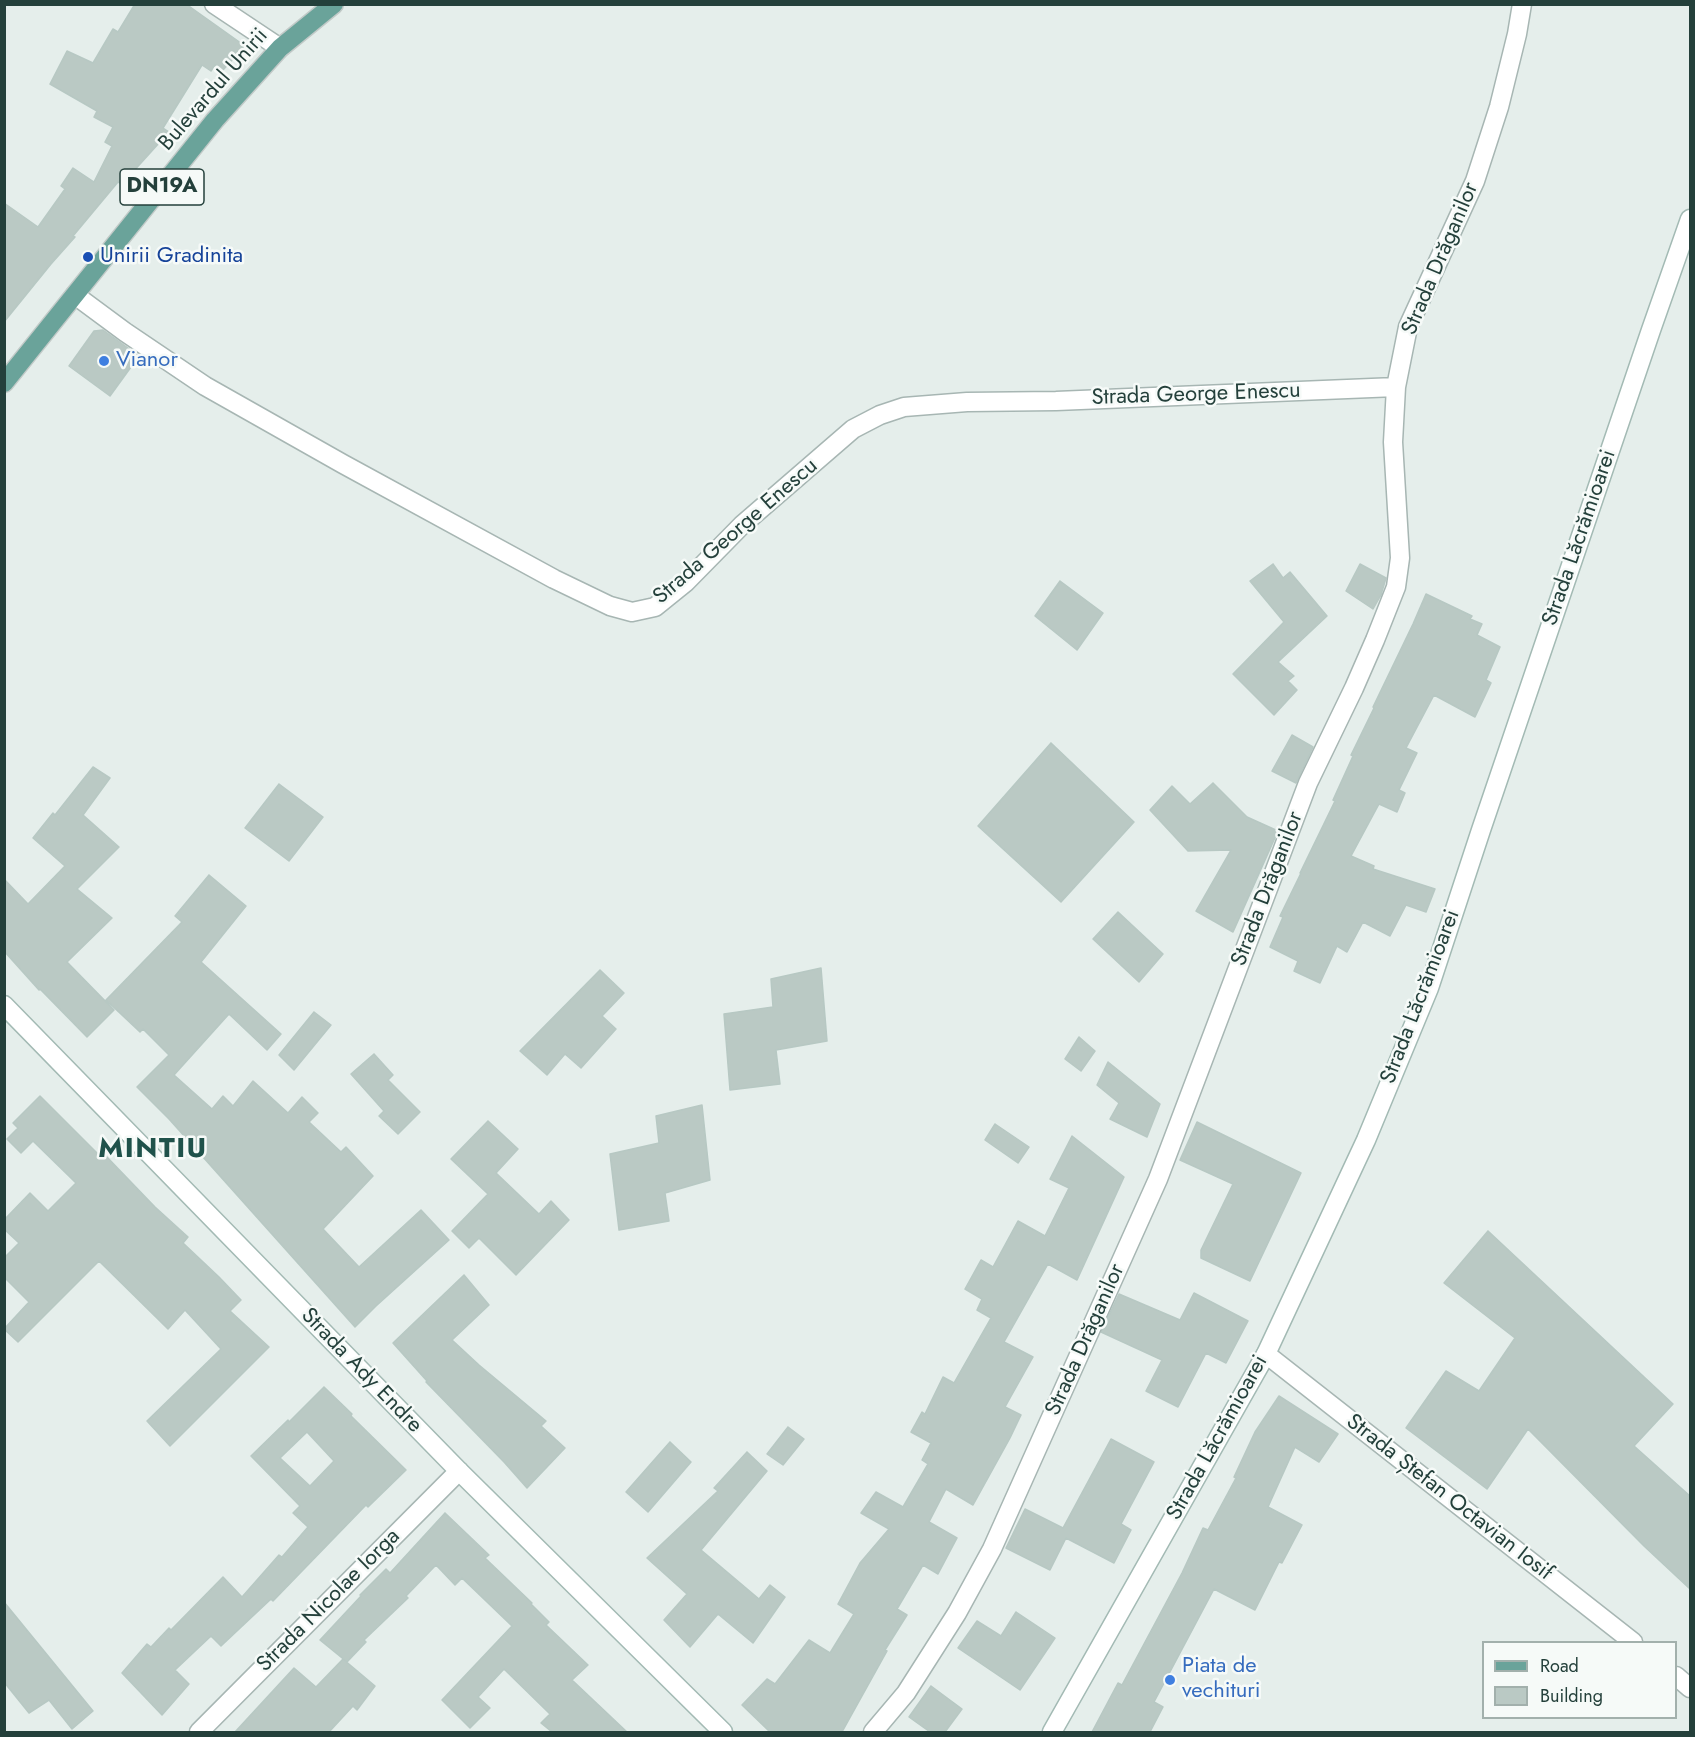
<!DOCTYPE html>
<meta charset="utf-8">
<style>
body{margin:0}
#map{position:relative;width:1695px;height:1737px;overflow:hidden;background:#e5eeeb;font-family:Jost,sans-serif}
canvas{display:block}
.frame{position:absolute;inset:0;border:6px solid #24403b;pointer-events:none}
.legend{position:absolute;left:1482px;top:1641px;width:195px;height:78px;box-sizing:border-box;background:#f6faf8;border:2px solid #a2b0ac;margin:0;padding:8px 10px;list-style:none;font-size:18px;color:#24403b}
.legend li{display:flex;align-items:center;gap:12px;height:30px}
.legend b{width:30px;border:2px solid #a2b0ac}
</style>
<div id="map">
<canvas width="1695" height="1737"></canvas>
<div class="frame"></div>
<ul class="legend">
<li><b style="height:8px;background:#6aa39a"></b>Road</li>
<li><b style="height:16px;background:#bac9c4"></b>Building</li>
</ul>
</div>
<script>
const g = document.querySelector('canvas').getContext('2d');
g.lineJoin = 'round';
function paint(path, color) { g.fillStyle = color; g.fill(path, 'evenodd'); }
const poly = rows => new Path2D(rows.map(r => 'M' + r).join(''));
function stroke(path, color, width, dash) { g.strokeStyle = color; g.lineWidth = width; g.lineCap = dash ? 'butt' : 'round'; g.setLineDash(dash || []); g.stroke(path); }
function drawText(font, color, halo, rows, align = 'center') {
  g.font = font + ' Jost,sans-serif'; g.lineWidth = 5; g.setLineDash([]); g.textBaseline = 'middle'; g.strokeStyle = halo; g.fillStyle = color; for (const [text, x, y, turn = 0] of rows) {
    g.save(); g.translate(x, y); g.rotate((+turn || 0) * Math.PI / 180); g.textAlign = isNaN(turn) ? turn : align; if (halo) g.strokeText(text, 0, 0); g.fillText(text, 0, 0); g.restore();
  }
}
const building = poly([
 [135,4,186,4,245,46,223,70,215,65,211,71,202,65,163,128,169,132,122,184,118,182,73,236,75,237,51,264,4,322,4,203,38,227,65,189,61,186,73,168,94,182,112,146,105,142,113,127,94,117,97,111,50,84,67,51,93,63,113,29,118,32,135,4],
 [103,330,139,356,110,396,69,366,94,331,103,330],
 [1273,564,1283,578,1290,572,1327,616,1278,662,1294,676,1288,681,1297,690,1274,715,1233,674,1284,622,1250,581,1273,564],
 [1360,564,1386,578,1381,595,1373,609,1346,591,1360,564],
 [1060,581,1103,613,1077,650,1035,616,1060,581],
 [1426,594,1472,616,1470,619,1482,624,1477,635,1500,647,1486,680,1491,683,1475,717,1434,695,1406,748,1417,753,1399,790,1405,793,1397,812,1379,804,1351,856,1374,866,1373,869,1435,889,1426,912,1406,905,1390,936,1363,922,1347,952,1337,946,1320,983,1294,971,1298,961,1270,947,1283,917,1280,916,1301,873,1300,873,1335,801,1333,800,1353,756,1351,755,1374,708,1373,707,1413,624,1426,594],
 [1292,735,1313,747,1296,783,1272,771,1292,735],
 [1051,743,1134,822,1061,902,978,826,1051,743],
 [93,767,110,778,83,815,119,847,77,889,112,918,67,962,114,1010,87,1037,40,989,39,990,4,951,4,879,28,904,65,866,33,838,53,813,55,815,93,767],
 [1213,783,1247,817,1278,831,1233,932,1196,911,1231,850,1188,851,1150,810,1172,786,1190,804,1213,783],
 [279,784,323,817,289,861,245,828,279,784],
 [209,875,246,906,201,962,281,1034,267,1050,229,1014,174,1075,212,1109,223,1096,233,1106,253,1081,288,1113,302,1097,318,1113,309,1122,341,1152,346,1147,373,1176,323,1229,359,1267,421,1210,449,1240,376,1306,355,1327,169,1119,137,1087,169,1055,143,1029,140,1032,106,1000,182,922,175,916,209,875],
 [1118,912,1163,954,1139,982,1093,939,1118,912],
 [821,968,827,1041,776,1050,780,1084,730,1090,724,1014,773,1007,771,979,821,968],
 [600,970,624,993,602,1016,616,1029,581,1068,565,1054,547,1075,520,1051,600,970],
 [314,1012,331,1025,294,1070,279,1055,314,1012],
 [1079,1037,1095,1051,1081,1071,1065,1059,1079,1037],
 [374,1054,393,1075,388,1080,420,1112,398,1134,379,1116,384,1111,351,1074,374,1054],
 [1108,1062,1160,1104,1147,1137,1110,1119,1119,1103,1097,1085,1108,1062],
 [40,1096,102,1158,105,1155,155,1207,188,1237,183,1243,219,1277,241,1300,230,1311,269,1347,170,1446,147,1421,221,1349,185,1310,168,1329,99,1261,18,1342,4,1329,29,1302,4,1277,4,1258,19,1243,4,1229,4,1220,30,1193,48,1211,76,1183,33,1141,21,1153,7,1139,18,1128,13,1123,40,1096],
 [702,1105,710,1180,665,1193,669,1221,619,1230,610,1154,659,1143,656,1116,702,1105],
 [488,1121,518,1149,496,1173,539,1214,551,1201,569,1220,516,1275,479,1238,469,1248,452,1231,488,1194,451,1159,488,1121],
 [1197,1122,1301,1173,1250,1281,1201,1258,1201,1250,1233,1184,1180,1160,1197,1122],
 [995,1124,1029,1147,1018,1163,985,1140,995,1124],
 [1072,1136,1124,1177,1077,1280,1048,1264,1004,1342,1033,1357,1005,1407,1021,1415,1010,1438,973,1505,946,1489,929,1522,957,1538,938,1574,923,1565,897,1609,907,1615,885,1650,887,1651,842,1732,770,1732,742,1705,767,1679,775,1684,809,1640,830,1653,854,1614,838,1604,860,1563,889,1529,861,1513,876,1492,903,1507,928,1464,922,1460,931,1443,911,1432,922,1412,925,1414,943,1377,954,1383,991,1318,977,1310,982,1299,965,1289,981,1260,993,1267,1018,1221,1045,1236,1069,1188,1050,1179,1072,1136],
 [1488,1231,1673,1404,1634,1446,1690,1496,1690,1589,1644,1546,1528,1429,1487,1489,1406,1428,1446,1371,1479,1391,1515,1338,1444,1283,1488,1231],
 [464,1275,489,1305,452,1340,479,1365,546,1421,541,1426,565,1448,527,1488,504,1462,426,1382,427,1381,393,1343,464,1275],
 [1194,1293,1248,1321,1226,1363,1206,1353,1178,1407,1146,1391,1162,1360,1101,1332,1119,1294,1180,1320,1194,1293],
 [324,1387,352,1414,351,1416,406,1470,368,1507,366,1505,273,1601,271,1599,221,1646,211,1636,175,1670,189,1684,162,1715,122,1673,147,1644,151,1647,169,1628,171,1630,223,1577,242,1597,279,1555,282,1557,308,1527,293,1513,300,1506,251,1456,288,1420,289,1422,324,1387],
 [307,1432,334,1461,310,1486,280,1458,307,1432],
 [1279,1396,1338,1434,1319,1462,1295,1447,1268,1507,1302,1525,1282,1563,1279,1562,1255,1610,1214,1589,1154,1702,1163,1707,1150,1732,1092,1732,1118,1683,1122,1685,1182,1573,1203,1528,1208,1530,1236,1478,1234,1477,1255,1432,1279,1396],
 [788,1427,804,1439,783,1465,767,1454,788,1427],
 [1111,1439,1154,1462,1121,1524,1131,1530,1114,1563,1066,1538,1050,1570,1006,1548,1025,1509,1063,1528,1111,1439],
 [670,1442,691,1462,648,1512,626,1492,670,1442],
 [747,1452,767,1471,701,1550,759,1599,770,1585,785,1597,753,1643,718,1614,690,1647,664,1620,687,1594,647,1558,718,1491,714,1488,747,1452],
 [445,1513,489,1555,485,1558,532,1603,531,1604,549,1622,546,1625,588,1665,572,1680,627,1732,552,1732,541,1723,550,1714,504,1669,478,1697,490,1708,470,1728,442,1700,512,1626,462,1578,455,1585,436,1565,406,1596,408,1598,364,1640,366,1642,347,1662,320,1640,361,1596,360,1595,386,1569,390,1573,445,1513],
 [4,1602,93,1711,72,1729,49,1700,29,1713,4,1682,4,1602],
 [1016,1612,1055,1638,1020,1690,958,1648,977,1621,1001,1636,1016,1612],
 [343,1659,375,1686,357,1710,353,1706,329,1732,235,1732,294,1668,316,1687,343,1659],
 [931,1686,962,1709,945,1732,930,1732,909,1717,931,1686]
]);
const street = poly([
 [214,4,280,48],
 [75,295,125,332,205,386,343,464,554,579,610,606,632,612,655,607,686,582,742,525,853,429,880,415,904,407,967,402,1056,401,1396,387],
 [1266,1354,1633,1642],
 [1676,1676,1690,1688],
 [199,1732,459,1471],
 [873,1732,906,1693,957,1613,992,1549,1158,1179,1308,783,1354,688,1375,640,1396,587,1400,558,1393,442,1396,387,1408,327,1475,181,1499,107,1517,34,1522,4]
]);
const secondary = poly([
 [4,1005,459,1471,723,1732],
 [1052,1732,1266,1354,1366,1140,1429,988,1481,830,1651,330,1690,219]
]);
const primary = poly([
 [4,383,215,120,280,48,334,4]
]);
const markers = [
 [88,257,6,"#1a4fb4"],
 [104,361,6,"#3f7fe0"],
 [1170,1680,6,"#3f7fe0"]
];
const shields = [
 [162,187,84]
];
const shieldNames = [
 ["DN19A",162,187]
];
const streetNames = [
 ["Bulevardul Unirii",214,90,-49],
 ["Strada Drăganilor",1441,259,-67],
 ["Strada George Enescu",1196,395,-2],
 ["Strada George Enescu",736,532,-41],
 ["Strada Lăcrămioarei",1580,538,-71],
 ["Strada Drăganilor",1268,889,-69],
 ["Strada Lăcrămioarei",1421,997,-69],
 ["Strada Drăganilor",1086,1340,-66],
 ["Strada Ady Endre",361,1371,46],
 ["Strada Lăcrămioarei",1218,1438,-61],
 ["Strada Ștefan Octavian Iosif",1449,1498,38],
 ["Strada Nicolae Iorga",329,1601,-45]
];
const transitNames = [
 ["Unirii Gradinita",100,257]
];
const shopNames = [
 ["Vianor",116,361],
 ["Piata de",1182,1667],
 ["vechituri",1182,1692]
];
const districtNames = [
 ["MINTIU",153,1150]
];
paint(building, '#bac9c4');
stroke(building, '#b7c8c3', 1.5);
stroke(street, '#a7b6b3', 21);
stroke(secondary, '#a3bab4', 21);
stroke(primary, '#c2cac8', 21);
stroke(street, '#fff', 18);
stroke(secondary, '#fff', 18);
stroke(primary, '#6aa39a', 18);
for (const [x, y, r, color] of markers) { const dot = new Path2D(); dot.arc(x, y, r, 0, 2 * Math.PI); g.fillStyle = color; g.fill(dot); stroke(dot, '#f6faf8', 2); }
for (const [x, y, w] of shields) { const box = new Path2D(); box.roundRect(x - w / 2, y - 18, w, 36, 4.5); g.fillStyle = '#f6faf8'; g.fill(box); stroke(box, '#24403b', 1.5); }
drawText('bold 21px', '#24403b', null, shieldNames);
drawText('22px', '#24403b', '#f6faf8', streetNames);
drawText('22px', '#164399', '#f6faf8', transitNames, 'left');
drawText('22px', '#366cbe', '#f6faf8', shopNames, 'left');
g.letterSpacing = '1.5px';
drawText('bold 28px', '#20524b', '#f6faf8', districtNames);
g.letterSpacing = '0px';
</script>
